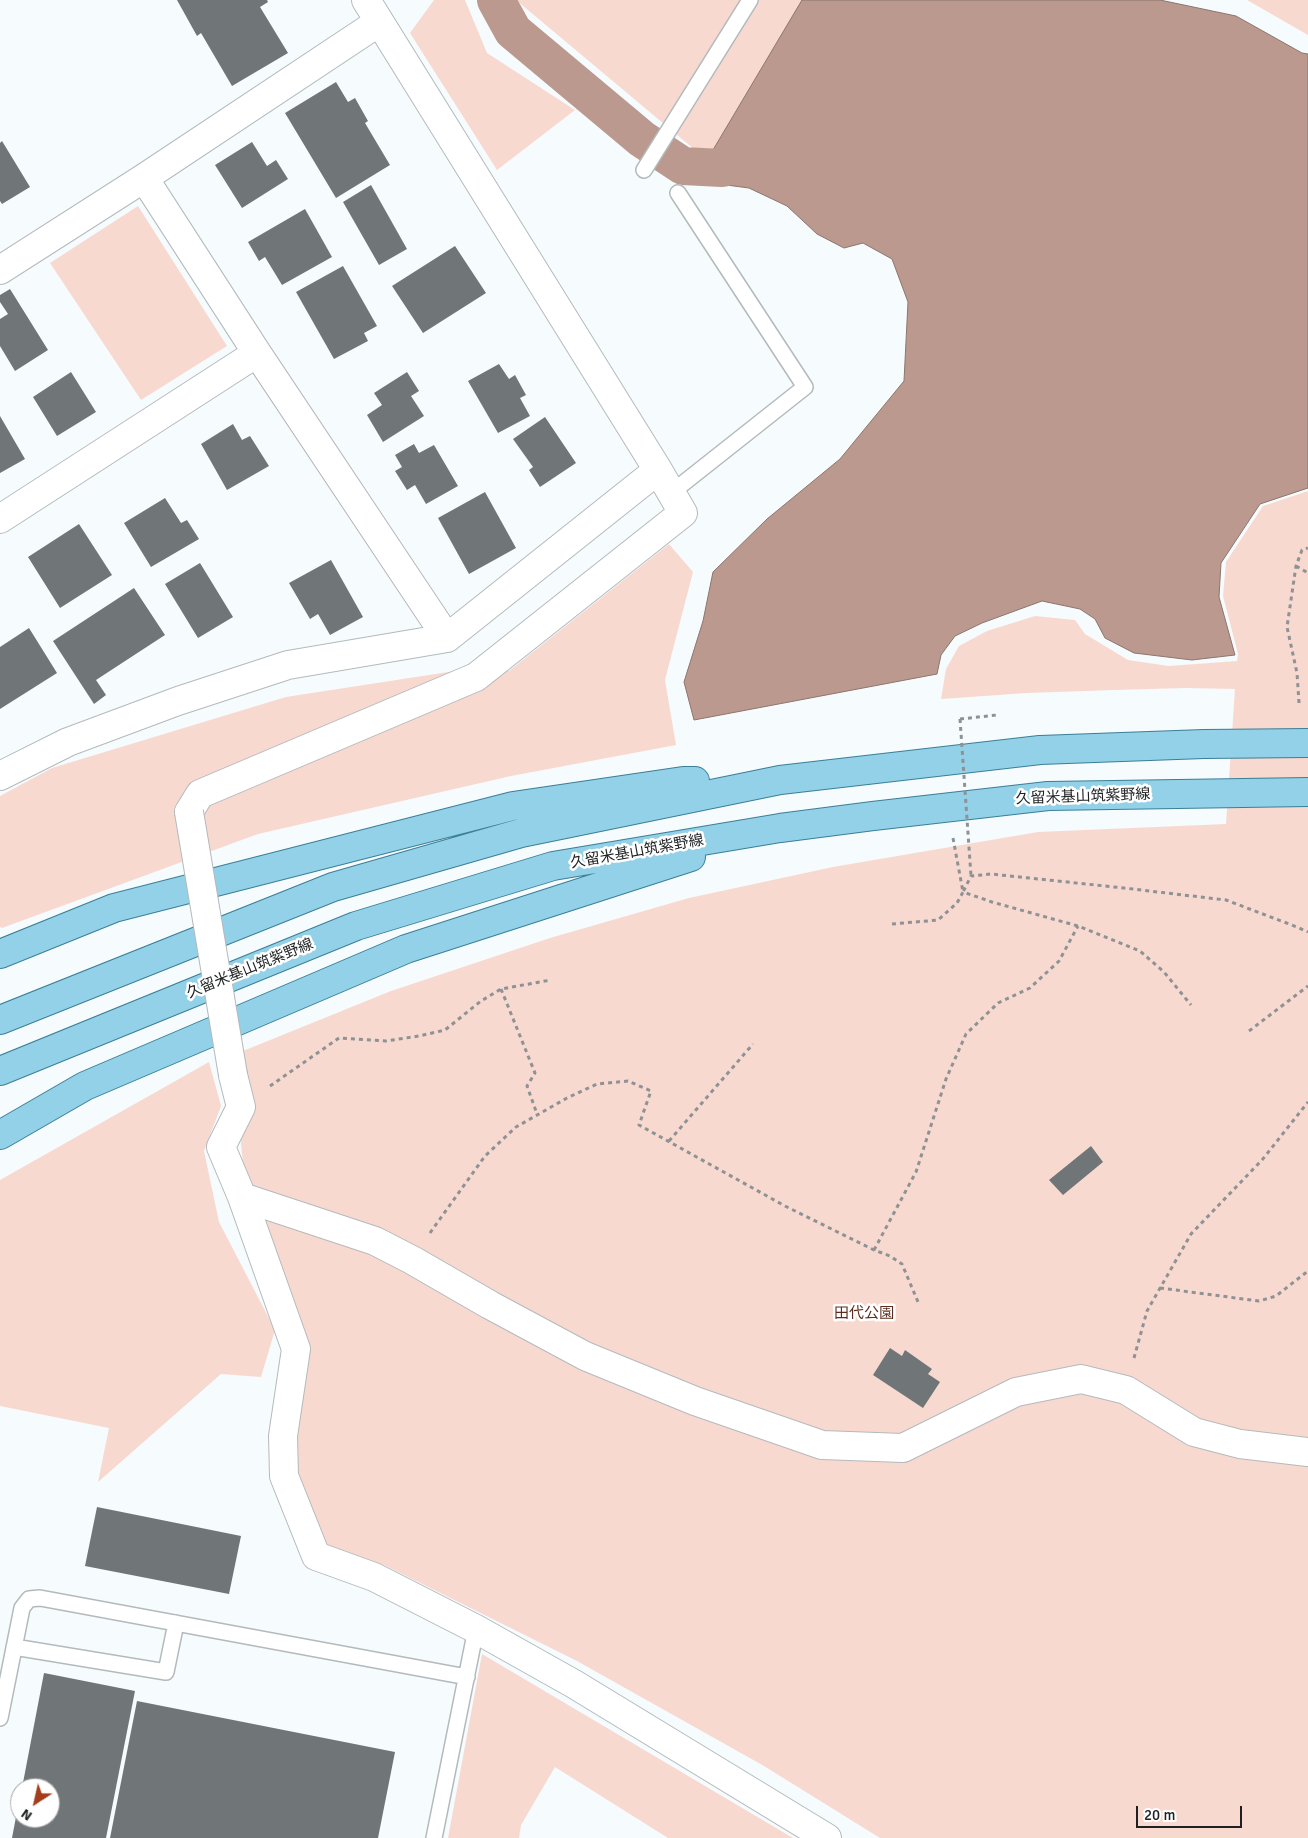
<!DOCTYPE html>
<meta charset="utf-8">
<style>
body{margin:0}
#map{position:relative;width:1308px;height:1838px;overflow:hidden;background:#f6fbfe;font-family:Signika,sans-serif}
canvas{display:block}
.north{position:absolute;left:10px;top:1778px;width:50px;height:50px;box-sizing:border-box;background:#fff;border:1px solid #a5a6a6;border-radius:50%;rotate:215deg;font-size:14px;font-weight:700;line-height:20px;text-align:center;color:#1e2021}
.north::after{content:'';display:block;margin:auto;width:18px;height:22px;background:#a43d1b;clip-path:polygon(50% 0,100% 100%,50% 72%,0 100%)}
.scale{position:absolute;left:1136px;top:1806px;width:106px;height:22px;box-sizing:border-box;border:2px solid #1e2021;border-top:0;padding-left:6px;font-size:15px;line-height:18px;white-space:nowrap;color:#1e2021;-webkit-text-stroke:4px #fff;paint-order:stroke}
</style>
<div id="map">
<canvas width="1308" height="1838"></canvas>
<div class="north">N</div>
<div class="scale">20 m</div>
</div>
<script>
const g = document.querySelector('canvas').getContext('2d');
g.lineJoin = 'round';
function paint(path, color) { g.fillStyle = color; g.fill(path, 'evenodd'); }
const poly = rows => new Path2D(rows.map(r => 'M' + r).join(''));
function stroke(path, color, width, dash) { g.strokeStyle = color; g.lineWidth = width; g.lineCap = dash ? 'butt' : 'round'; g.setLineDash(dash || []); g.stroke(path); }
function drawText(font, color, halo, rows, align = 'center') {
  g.font = font + ' Signika,"Noto Sans JP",sans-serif'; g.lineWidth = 5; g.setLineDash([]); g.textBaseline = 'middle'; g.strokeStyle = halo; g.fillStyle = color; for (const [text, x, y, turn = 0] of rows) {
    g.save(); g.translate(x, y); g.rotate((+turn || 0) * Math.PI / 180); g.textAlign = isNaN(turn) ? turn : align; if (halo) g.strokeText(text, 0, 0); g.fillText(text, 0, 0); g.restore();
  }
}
const green = poly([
 [434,0,465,0,487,53,575,110,497,170,410,33],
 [516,0,802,0,707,160],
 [1247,0,1308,0,1308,35],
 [138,206,227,346,141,400,50,263],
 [1308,491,1308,1838,880,1838,764,1766,577,1661,384,1565,330,1547,320,1540,294,1471,307,1341,244,1173,240,1134,243,1051,391,991,550,938,689,898,833,867,1038,832,1226,824,1235,689,1186,688,1114,690,1027,693,941,699,946,669,959,646,987,631,1035,616,1075,620,1085,634,1128,660,1169,666,1237,661,1238,654,1223,596,1226,562,1263,506],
 [669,544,693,572,665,680,676,745,511,776,258,834,2,928,0,927,0,796,52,768,286,697,455,671,509,671],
 [209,1062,221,1106,204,1151,219,1222,275,1330,261,1377,221,1374,98,1482,109,1428,0,1406,0,1180],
 [482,1654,793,1838,668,1838,555,1767,521,1825,519,1838,448,1838]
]);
const water = poly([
 [802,0,1160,0,1236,16,1302,53,1308,54,1308,488,1260,504,1221,563,1219,597,1235,655,1192,660,1134,653,1105,638,1095,619,1080,609,1042,601,982,623,955,636,941,655,937,674,694,720,684,682,703,621,713,572,767,519,840,459,904,381,908,302,892,259,863,243,844,248,817,234,787,206,749,188,711,183,707,160,802,0]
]);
const canal = poly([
 [496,0,513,31,642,139,683,166,722,168,758,157]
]);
const building = poly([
 [177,0,267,0,268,2,260,7,288,53,232,86,201,33,197,36],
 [336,82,348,102,355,98,368,121,365,123,390,165,336,198,285,113],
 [2,141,30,187,2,204,0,201,0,143],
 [252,142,267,166,276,160,288,179,242,208,215,165],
 [371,185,407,249,379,265,343,202],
 [305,209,332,257,282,285,265,257,259,261,248,242],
 [455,246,486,293,423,333,392,286],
 [343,266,377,326,364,333,368,341,334,359,296,292],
 [10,289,48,350,15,371,0,346,0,319,8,314,0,302,0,295],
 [499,364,509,379,515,375,526,395,520,398,530,416,498,433,468,381],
 [71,372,96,412,57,436,33,397],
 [407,372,419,391,411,396,424,416,383,442,367,415,382,405,374,393],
 [0,416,25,459,0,473],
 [545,417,576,463,540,487,529,470,533,467,513,439],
 [233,424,242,440,250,436,269,466,227,490,201,444],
 [414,444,419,453,434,445,458,486,426,504,415,485,407,490,395,471,402,467,395,455],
 [485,492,516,548,469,574,438,518],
 [165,498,181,523,187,520,199,539,151,567,124,523],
 [79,524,112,575,60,608,28,557],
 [331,560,363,617,330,635,318,614,310,619,289,583],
 [200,563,233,617,198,638,165,584],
 [134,588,165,635,96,680,106,695,94,704,53,641],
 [29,628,57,673,0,709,0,647],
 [1091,1146,1103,1162,1063,1195,1049,1180],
 [890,1348,902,1356,905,1350,932,1369,928,1374,940,1382,923,1408,873,1375],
 [97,1507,241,1536,229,1594,85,1566],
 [44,1673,135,1691,106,1838,12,1838,19,1801,20,1818,50,1818,50,1788,22,1788],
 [137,1701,395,1752,378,1838,110,1838]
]);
const path = poly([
 [1296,566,1308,573],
 [1299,703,1297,673,1287,627,1296,566,1302,550,1308,548],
 [960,719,997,715],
 [953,838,963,892,971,876,991,874,1124,888,1226,900,1297,927,1308,932],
 [892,924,938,920,957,903,963,892,992,902,1078,926,1140,951,1164,972,1191,1005],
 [501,989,535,1073,527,1086,537,1114],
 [1249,1031,1308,986],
 [270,1086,339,1038,386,1041,419,1036,445,1030,481,1001,501,989,551,980],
 [669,1141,753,1044],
 [430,1233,485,1156,516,1127,567,1098,597,1084,628,1081,651,1091,639,1125,785,1206,874,1250,890,1256,902,1264,918,1302],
 [874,1250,916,1172,946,1079,966,1034,998,1003,1030,988,1059,961,1078,926],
 [1160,1288,1259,1301,1276,1296,1308,1271],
 [1134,1358,1147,1311,1191,1234,1262,1160,1308,1102]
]);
const service = poly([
 [644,170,750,0],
 [671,493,805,387,678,193],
 [14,1647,166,1672,176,1623],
 [0,1718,22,1608,29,1599,40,1598,467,1677],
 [434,1838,476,1629]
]);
const minor = poly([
 [144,178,257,353,447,638],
 [0,270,144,178,379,22],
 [0,519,257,353],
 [0,776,68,742,178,701,288,665,447,638,658,470,366,0],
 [189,812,200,794,476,677,683,513,658,470],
 [233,1075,241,1107,221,1147,242,1197,296,1349,283,1436,284,1476,316,1556,374,1577,476,1629,574,1684,827,1838],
 [242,1197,375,1241,412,1260,490,1305,585,1356,695,1401,822,1445,903,1448,1016,1392,1081,1379,1126,1390,1194,1432,1240,1444,1308,1452]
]);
const primary = poly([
 [0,954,114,908,513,806,683,781,695,781],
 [0,1020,333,887,521,833,780,780,1040,750,1204,744,1308,743],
 [0,1071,356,926,553,866,780,828,873,816,1048,796,1308,792],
 [0,1135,85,1086,406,949,691,857]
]);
const pathBridge = poly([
 [960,719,971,876]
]);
const minorBridge = poly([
 [189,812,233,1075]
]);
const streetNames = [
 ["久留米基山筑紫野線",1083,797,-2],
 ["久留米基山筑紫野線",637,852,-10],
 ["久留米基山筑紫野線",250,969,-22]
];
const parkNames = [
 ["田代公園",864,1314]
];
paint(green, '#f8d9d0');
paint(water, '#bb998e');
stroke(water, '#8c756d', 1);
stroke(canal, '#bb998e', 38);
paint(building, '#707577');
stroke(service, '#b4babc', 18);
stroke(minor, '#b4babc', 30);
stroke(primary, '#3a7f97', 30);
stroke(path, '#8f9294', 3, [4, 4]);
stroke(service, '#fff', 15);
stroke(minor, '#fff', 28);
stroke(primary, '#92d1e7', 28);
stroke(minorBridge, '#b4babc', 30, []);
stroke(pathBridge, '#8f9294', 3, [4, 4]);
stroke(minorBridge, '#fff', 28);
drawText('15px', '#1e2021', '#fff', streetNames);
drawText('15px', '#5d2d1e', '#fff', parkNames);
</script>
